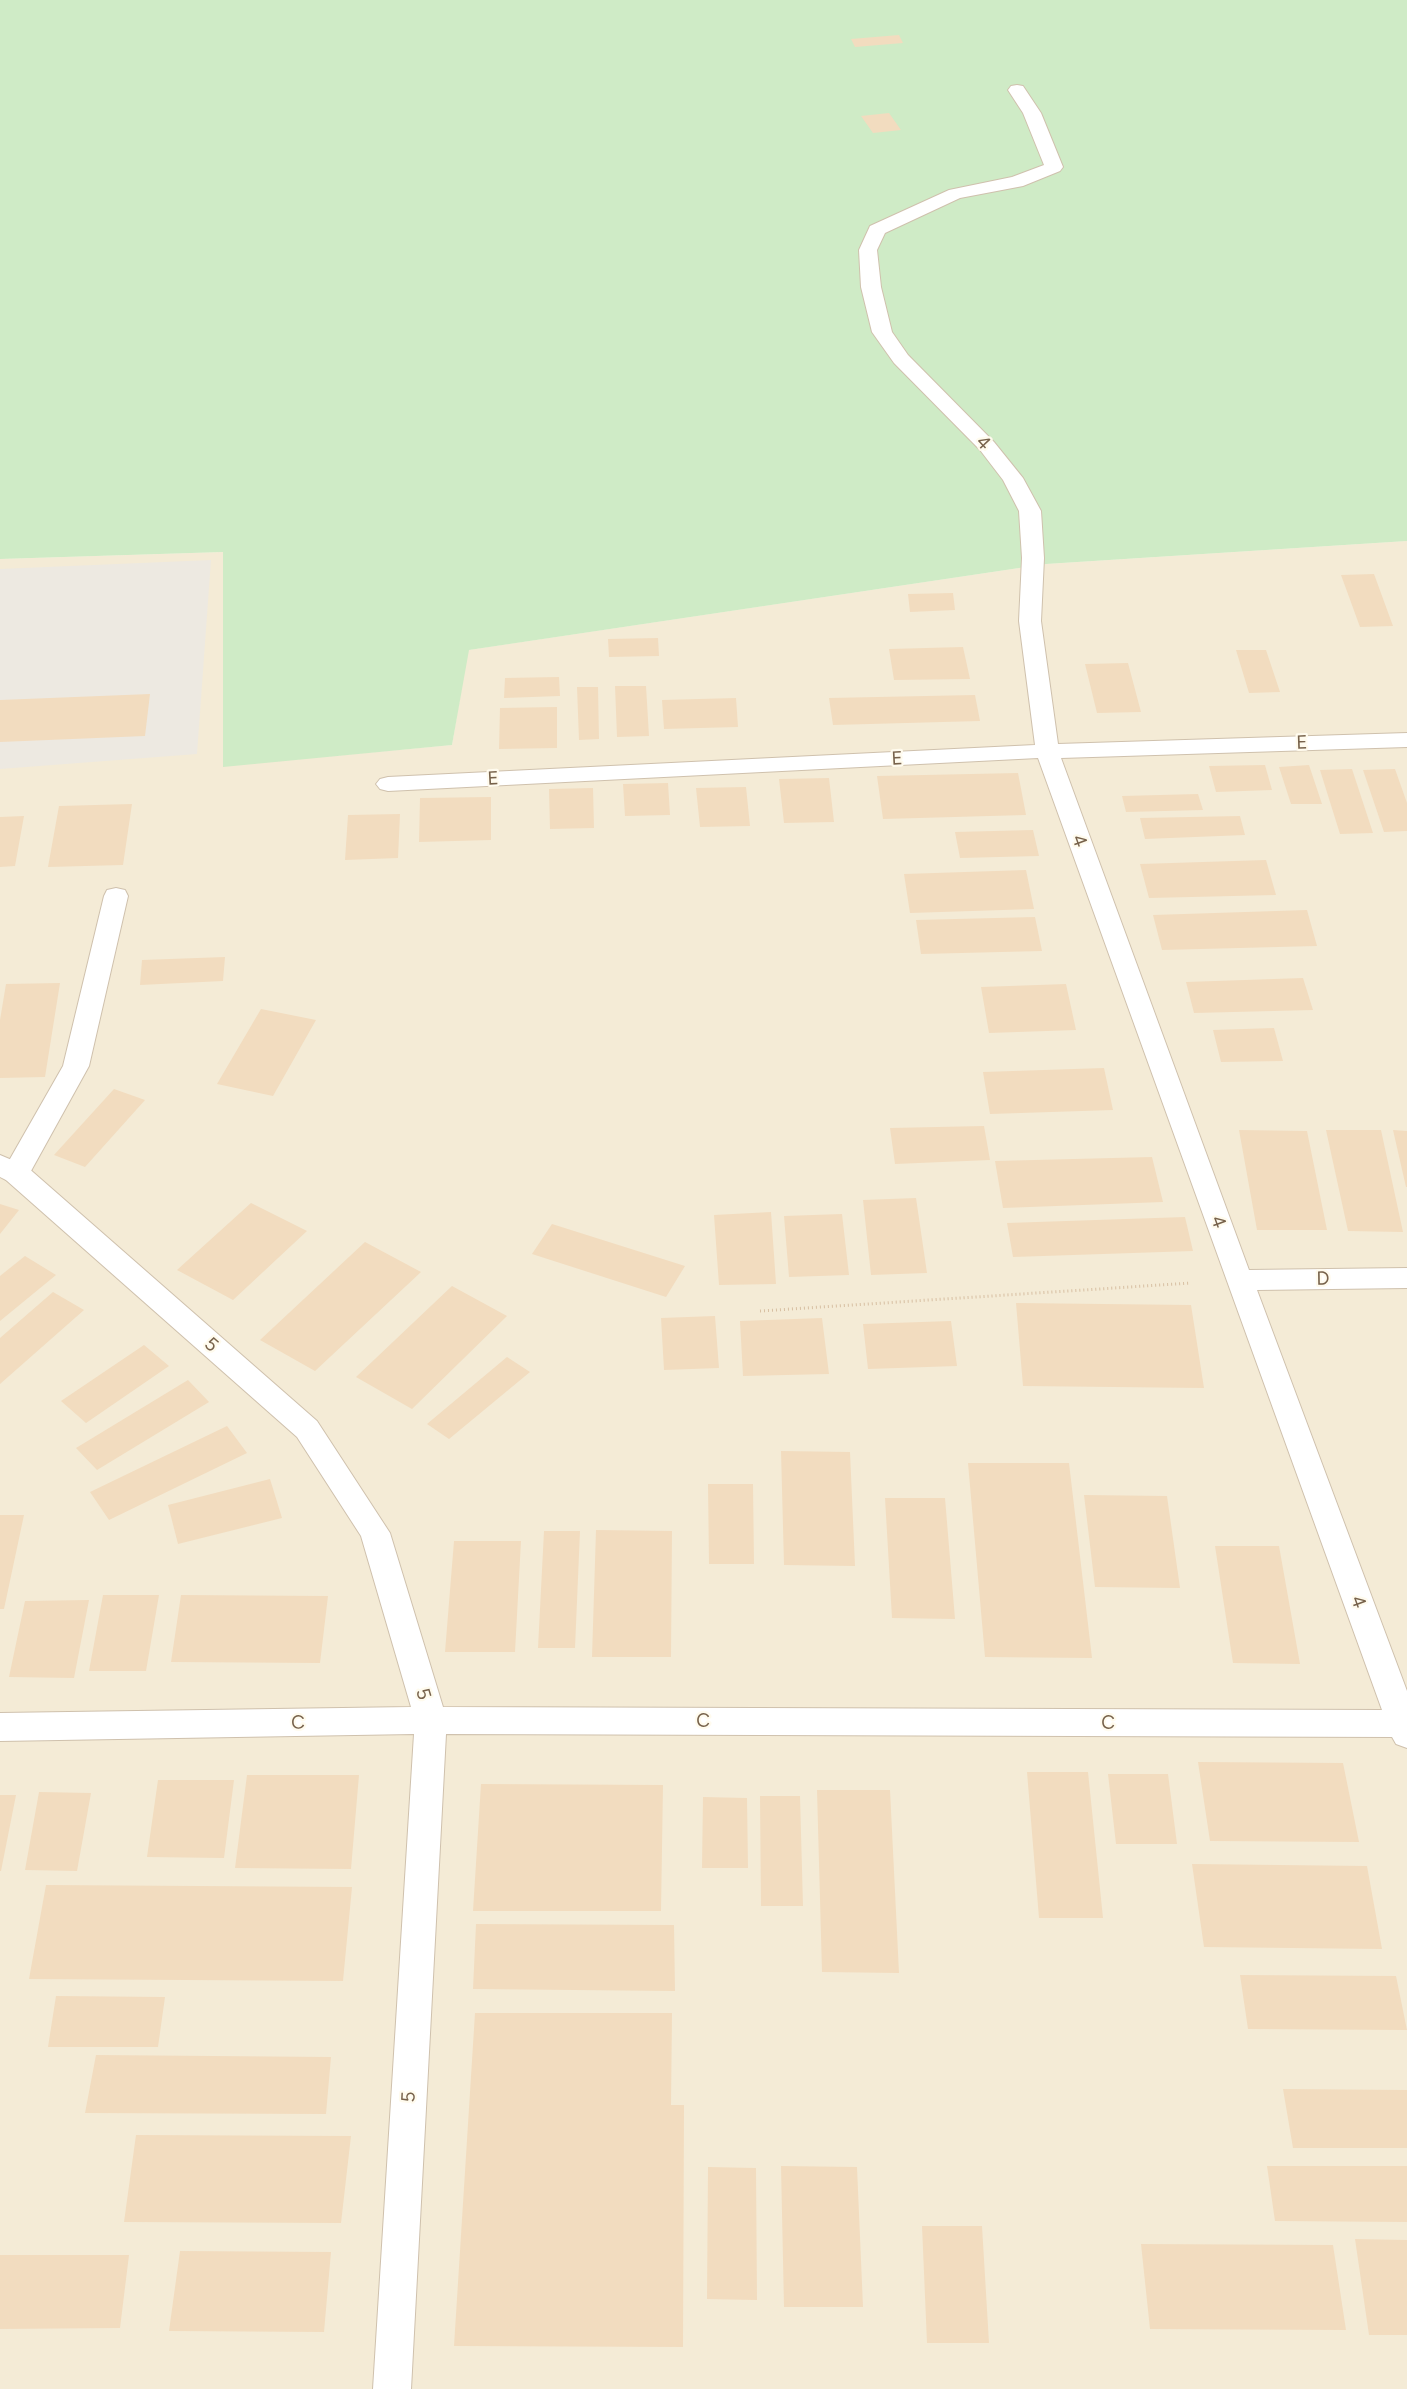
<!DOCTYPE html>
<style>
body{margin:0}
canvas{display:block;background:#fcf8e8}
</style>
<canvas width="1407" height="2389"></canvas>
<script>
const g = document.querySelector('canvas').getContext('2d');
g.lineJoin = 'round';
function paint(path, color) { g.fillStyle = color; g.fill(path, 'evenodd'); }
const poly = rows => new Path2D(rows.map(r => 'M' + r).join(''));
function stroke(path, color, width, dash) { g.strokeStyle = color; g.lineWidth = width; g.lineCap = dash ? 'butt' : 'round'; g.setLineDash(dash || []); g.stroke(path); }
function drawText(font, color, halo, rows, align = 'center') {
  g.font = font + ' Figtree,sans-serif'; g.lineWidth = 4.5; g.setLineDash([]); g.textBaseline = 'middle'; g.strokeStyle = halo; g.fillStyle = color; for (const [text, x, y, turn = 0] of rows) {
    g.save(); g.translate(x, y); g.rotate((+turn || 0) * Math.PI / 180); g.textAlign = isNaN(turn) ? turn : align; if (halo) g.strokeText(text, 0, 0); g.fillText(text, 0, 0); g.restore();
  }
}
const residential = poly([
 [1407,541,1407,2389,0,2389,0,559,223,552,223,766,452,745,468,650,1046,564]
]);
const industrial = poly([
 [211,560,197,754,0,769,0,569]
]);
const green = poly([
 [0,0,1407,0,1407,541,1046,564,469,650,452,745,223,767,223,552,0,559]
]);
const building = poly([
 [899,35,903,43,855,47,851,39],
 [889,113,901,130,873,133,861,116],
 [1374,574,1393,626,1360,627,1341,575],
 [953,593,955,610,910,612,908,594],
 [658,638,659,656,609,657,608,639],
 [963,647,970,679,894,680,889,649],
 [1236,650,1266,650,1280,692,1249,693],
 [1128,663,1141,712,1097,713,1085,664],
 [559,677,560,696,504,698,505,678],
 [615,686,646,686,649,736,617,737],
 [577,687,598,687,599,739,579,740],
 [150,694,145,736,0,742,0,700],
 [975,695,980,721,833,725,829,698],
 [736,698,738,727,664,729,662,700],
 [557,707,557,748,499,749,500,708],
 [1265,765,1272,790,1216,792,1209,766],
 [1309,765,1322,804,1291,804,1279,767],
 [1352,769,1373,833,1340,834,1320,770],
 [1395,769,1407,803,1407,831,1384,832,1363,770],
 [1018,773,1026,815,883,819,877,776],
 [829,778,834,822,784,823,779,779],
 [668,783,670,815,625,816,623,784],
 [746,787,750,826,700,827,696,788],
 [593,788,594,828,550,829,549,789],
 [1198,794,1203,810,1126,812,1122,796],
 [491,797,491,840,419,842,420,798],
 [132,804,123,865,48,867,59,806],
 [400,814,398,858,345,860,348,815],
 [24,816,15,866,0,867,0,817],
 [1240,816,1245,835,1145,839,1140,818],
 [1033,830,1039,856,960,858,955,832],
 [1266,860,1276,895,1149,898,1140,864],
 [1026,870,1034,909,910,913,904,874],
 [1307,910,1317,946,1162,950,1153,915],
 [1035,917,1042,951,921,954,916,920],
 [225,957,223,981,140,985,142,960],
 [1303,978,1313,1010,1194,1013,1186,982],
 [60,983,45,1077,0,1078,0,1020,6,984],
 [1066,984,1076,1030,989,1033,981,987],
 [261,1009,316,1020,273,1096,217,1084],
 [1274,1028,1283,1061,1221,1062,1213,1030],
 [1104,1068,1113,1110,990,1114,983,1072],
 [114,1089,145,1100,85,1167,54,1155],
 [984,1126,990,1160,895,1164,890,1128],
 [1239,1130,1307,1131,1327,1230,1257,1230],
 [1326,1130,1381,1130,1403,1232,1348,1231],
 [1393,1130,1407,1131,1407,1187,1406,1187],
 [1152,1157,1163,1202,1003,1208,995,1161],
 [916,1198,927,1273,871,1275,863,1200],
 [251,1203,307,1231,233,1300,177,1270],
 [0,1204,19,1210,0,1234],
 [771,1212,776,1284,719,1285,714,1215],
 [842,1214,849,1275,789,1277,784,1216],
 [1185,1217,1193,1251,1013,1257,1007,1223],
 [552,1224,685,1266,666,1297,532,1254],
 [365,1242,421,1272,315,1371,260,1340],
 [25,1256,56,1275,0,1321,0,1276],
 [452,1286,507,1316,412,1409,356,1377],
 [53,1292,84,1310,0,1384,0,1338],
 [1016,1303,1191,1305,1204,1388,1023,1386],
 [715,1316,719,1368,664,1370,661,1318],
 [822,1318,829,1374,743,1376,740,1321],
 [951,1321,957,1366,868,1369,863,1324],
 [144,1345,169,1366,86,1423,61,1401],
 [507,1357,530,1372,449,1439,427,1424],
 [188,1380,209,1402,97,1470,76,1448],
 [227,1426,247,1453,109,1520,90,1492],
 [781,1451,850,1452,855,1566,784,1565],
 [968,1463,1069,1463,1092,1658,985,1657],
 [270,1479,282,1518,178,1544,168,1505],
 [708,1484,753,1484,754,1564,709,1564],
 [1084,1495,1167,1496,1180,1588,1095,1587],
 [885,1498,945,1498,955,1619,892,1618],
 [0,1515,24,1515,4,1609,0,1609],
 [596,1530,672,1531,671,1657,592,1657],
 [544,1531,580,1531,575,1648,538,1648],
 [454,1541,521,1541,515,1652,445,1652],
 [1215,1546,1279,1546,1300,1664,1233,1663],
 [103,1595,159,1595,146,1671,89,1671],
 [181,1595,328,1596,320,1663,171,1662],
 [89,1600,74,1678,9,1677,25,1601],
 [1198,1762,1343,1763,1359,1842,1210,1841],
 [1027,1772,1088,1772,1103,1918,1039,1918],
 [1108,1774,1168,1774,1177,1844,1116,1844],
 [247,1775,359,1775,351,1869,235,1868],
 [158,1780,234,1780,224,1858,147,1857],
 [481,1784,663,1785,661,1911,473,1911],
 [817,1790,890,1790,899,1973,822,1972],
 [39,1792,91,1793,77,1871,25,1870],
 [0,1795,16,1795,1,1871,0,1871],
 [760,1796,800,1796,803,1906,761,1906],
 [703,1797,747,1798,748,1868,702,1868],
 [1192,1864,1367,1866,1382,1949,1204,1947],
 [46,1885,352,1887,343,1981,29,1979],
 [476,1924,674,1925,675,1991,473,1989],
 [1240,1975,1396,1976,1407,2030,1248,2029],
 [56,1996,165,1997,158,2047,48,2047],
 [475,2013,672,2013,671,2105,684,2105,683,2347,454,2346],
 [96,2055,331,2057,326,2114,85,2113],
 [1283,2089,1407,2090,1407,2148,1293,2148],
 [136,2135,351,2136,341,2223,124,2222],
 [781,2166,857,2167,863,2307,784,2307],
 [1267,2166,1407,2166,1407,2222,1275,2221],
 [708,2167,756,2168,757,2300,707,2299],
 [922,2226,982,2226,989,2343,927,2343],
 [1355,2239,1407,2240,1407,2335,1369,2335],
 [1141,2244,1333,2245,1346,2330,1150,2329],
 [180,2251,331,2252,324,2332,169,2331],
 [0,2255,129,2255,120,2328,0,2329]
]);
const path = poly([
 [760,1311,1191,1283]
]);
const lane = poly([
 [116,888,125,890,128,896,89,1066,26,1180,16,1183,6,1180,2,1173,63,1066,104,896,107,890,116,888]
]);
const street = poly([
 [1017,85,1023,86,1041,113,1063,167,1060,171,1023,186,960,198,885,233,877,250,881,287,892,332,908,355,994,442,1023,478,1041,511,1044,558,1041,621,1058,744,1407,733,1407,747,1061,758,1249,1270,1407,1268,1407,1288,1257,1290,1407,1691,1407,1748,1396,1744,1392,1737,446,1734,411,2389,373,2389,414,1734,0,1741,0,1713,411,1707,361,1536,297,1437,6,1180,0,1177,0,1155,26,1166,317,1421,390,1533,443,1707,1382,1710,1038,758,388,791,380,789,376,784,380,779,388,777,1035,745,1019,621,1022,558,1019,511,1003,480,980,450,894,363,872,332,861,287,859,250,870,226,949,190,1012,177,1044,165,1023,113,1008,90,1011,86,1017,85]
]);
const streetNames = [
 ["4",983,443,47],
 ["E",1302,743,-2],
 ["E",897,759,-3],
 ["E",493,779,-3],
 ["4",1079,841,70],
 ["4",1218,1222,70],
 ["D",1323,1279,-1],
 ["5",211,1345,41],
 ["4",1358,1602,70],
 ["5",423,1694,73],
 ["C",703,1721],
 ["C",298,1723,-1],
 ["C",1108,1723],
 ["5",409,2097,-87]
];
paint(residential, '#f4ebd6');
paint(industrial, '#ede9e1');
paint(green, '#cfebc6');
paint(building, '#f2dcbf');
stroke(lane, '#cfc1ad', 2);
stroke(street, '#cfc1ad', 2);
stroke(path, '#d7bfa2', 3, [1, 3]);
paint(lane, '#fff');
paint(street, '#fff');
drawText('19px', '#77624b', '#fffbee', streetNames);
</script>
